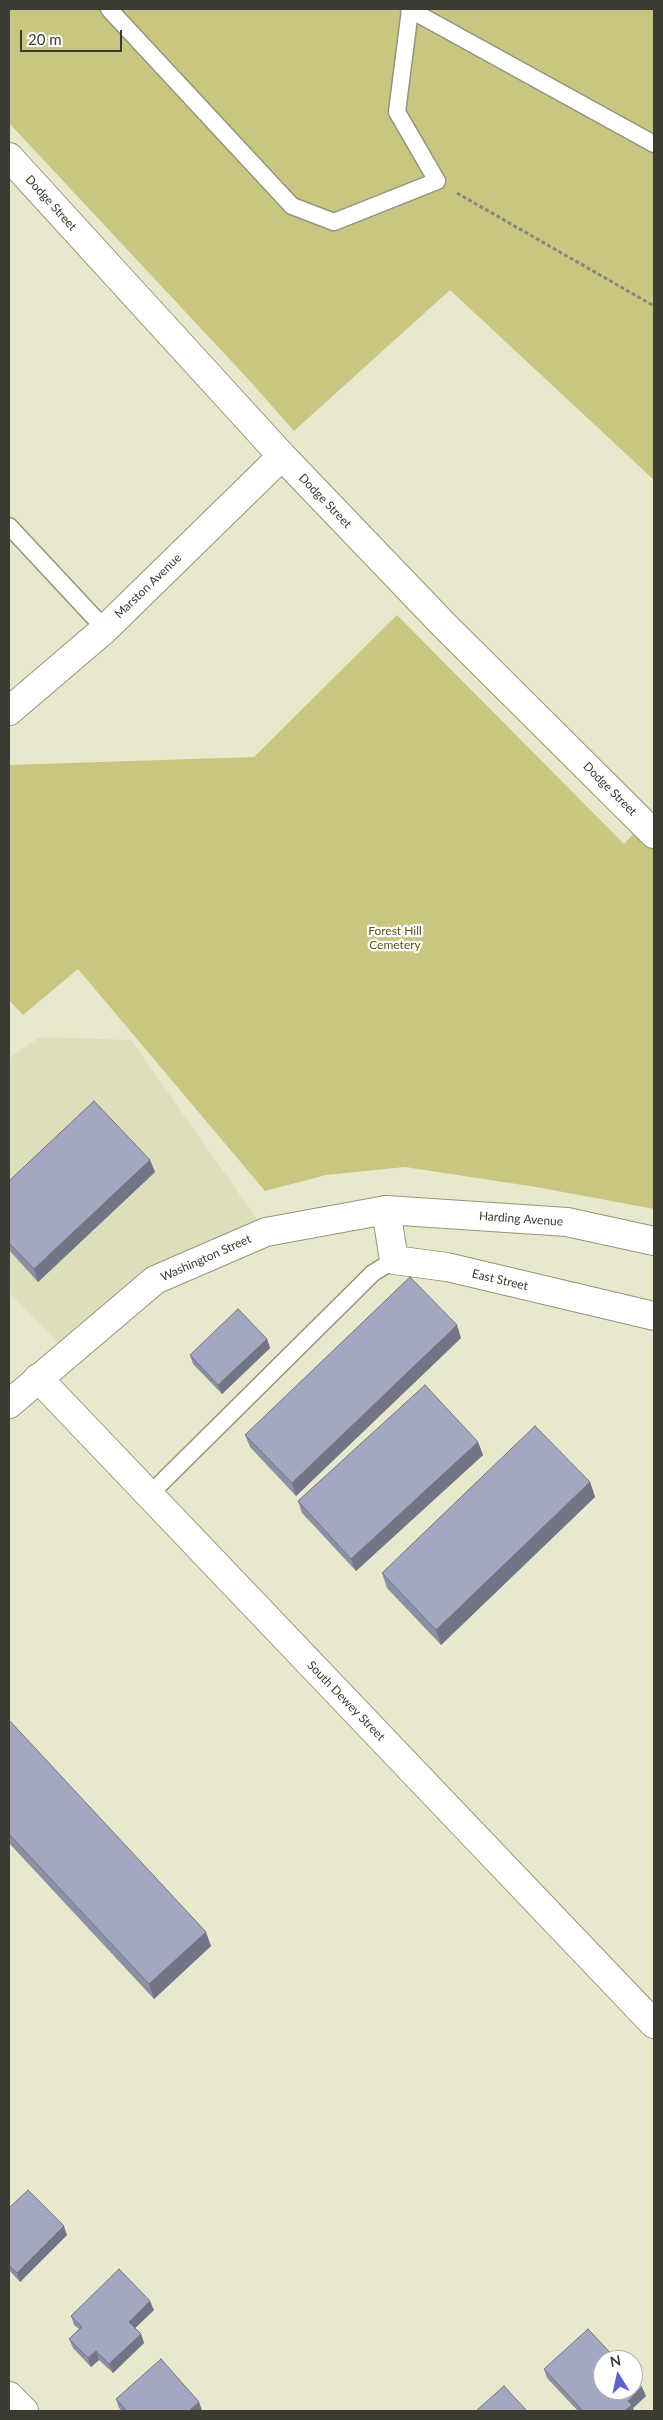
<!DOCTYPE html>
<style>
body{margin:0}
#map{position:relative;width:663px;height:2420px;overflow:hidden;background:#e8e8cd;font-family:Lato,sans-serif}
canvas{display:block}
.frame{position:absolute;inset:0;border:10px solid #3b3b31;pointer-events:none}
.north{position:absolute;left:593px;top:2350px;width:50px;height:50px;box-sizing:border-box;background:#fff;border:1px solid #b1b1ad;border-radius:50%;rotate:350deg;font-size:14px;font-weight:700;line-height:20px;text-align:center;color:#3b3b31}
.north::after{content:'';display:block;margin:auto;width:18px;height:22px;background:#5e5ed6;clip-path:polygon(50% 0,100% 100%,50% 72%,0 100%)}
.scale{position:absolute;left:20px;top:30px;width:102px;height:22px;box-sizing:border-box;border:2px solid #3b3b31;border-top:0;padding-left:6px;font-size:15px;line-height:18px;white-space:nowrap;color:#3b3b31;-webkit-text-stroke:4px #fff;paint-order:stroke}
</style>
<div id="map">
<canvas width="663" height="2420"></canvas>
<div class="frame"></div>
<div class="north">N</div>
<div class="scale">20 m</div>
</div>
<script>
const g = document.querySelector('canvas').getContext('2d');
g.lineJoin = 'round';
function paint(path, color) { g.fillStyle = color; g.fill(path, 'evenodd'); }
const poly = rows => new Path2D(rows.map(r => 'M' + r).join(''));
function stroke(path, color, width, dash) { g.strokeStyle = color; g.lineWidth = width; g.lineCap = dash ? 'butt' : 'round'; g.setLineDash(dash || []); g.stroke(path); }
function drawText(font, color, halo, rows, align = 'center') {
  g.font = font + ' Lato,sans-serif'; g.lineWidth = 4.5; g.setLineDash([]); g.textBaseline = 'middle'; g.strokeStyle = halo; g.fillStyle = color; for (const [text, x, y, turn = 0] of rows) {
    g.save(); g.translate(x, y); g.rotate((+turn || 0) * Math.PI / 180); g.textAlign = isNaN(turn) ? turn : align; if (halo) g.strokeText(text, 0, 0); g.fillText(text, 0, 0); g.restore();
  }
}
const built = poly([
 [40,1037,131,1040,266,1232,155,1280,68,1353,9,1293,9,1058]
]);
const green = poly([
 [9,9,654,9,654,480,450,290,294,431,249,380,9,123],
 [397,615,624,844,654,811,654,1209,536,1187,405,1167,326,1175,265,1191,78,969,23,1015,9,1000,9,765,254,757]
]);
const path = poly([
 [457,193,654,306]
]);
const lane = poly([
 [109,9,292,206,334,222,437,181,397,112,410,10],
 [409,9,654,144],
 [9,526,105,629],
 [149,1495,373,1273,394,1260]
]);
const street = poly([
 [9,157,282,456,443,624,654,834],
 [9,711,105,629,282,456],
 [386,1210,394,1260,447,1267,654,1316],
 [38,1378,654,2024],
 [9,2396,24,2411]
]);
const secondary = poly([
 [9,1404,155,1280,266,1232,386,1210,567,1222,654,1241]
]);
const wall = poly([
 [150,1160,155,1172,38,1282,9,1250,9,1181],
 [461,1338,296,1496,250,1447,245,1435],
 [267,1339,270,1348,222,1394,193,1364,190,1355],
 [478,1442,483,1455,356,1571,302,1513,298,1501],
 [590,1482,595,1497,441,1645,387,1588,382,1573],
 [9,1720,211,1946,154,1999,9,1843],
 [9,2208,67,2235,20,2282,9,2270],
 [154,2310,135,2328,141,2334,144,2343,113,2373,99,2360,91,2367,73,2348,69,2339,79,2329,74,2325,71,2316],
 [544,2369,646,2396,633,2408,634,2411,578,2411,547,2378],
 [116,2399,199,2402,202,2411,122,2411,119,2408]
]);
const shadedWall = poly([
 [150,1160,155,1172,38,1282,34,1269],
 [457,1325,461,1338,296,1496,292,1483],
 [267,1339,270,1348,222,1394,218,1385],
 [478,1442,483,1455,356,1571,351,1559],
 [590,1482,595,1497,441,1645,436,1630],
 [206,1932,211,1946,154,1999,149,1984],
 [64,2226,67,2235,20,2282,17,2273],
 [150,2301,154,2310,132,2331,129,2322],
 [141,2334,144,2343,113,2373,109,2364],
 [96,2351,99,2360,91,2367,88,2358],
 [642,2387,646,2396,633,2408,634,2411,624,2411,628,2401],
 [199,2402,202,2411,189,2411]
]);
const building = poly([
 [94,1101,150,1160,34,1269,9,1243,9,1181,94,1101],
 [410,1277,457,1325,292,1483,245,1435,410,1277],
 [238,1309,267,1339,218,1385,190,1355,238,1309],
 [425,1385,478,1442,351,1559,298,1501,425,1385],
 [535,1426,590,1482,436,1630,382,1573,535,1426],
 [9,1720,206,1932,149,1984,9,1834,9,1720],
 [28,2190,64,2226,17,2273,9,2265,9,2208,28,2190],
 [119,2269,150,2301,129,2322,141,2334,109,2364,96,2351,88,2358,69,2339,82,2327,71,2316,119,2269],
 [588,2329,617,2360,603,2360,603,2390,633,2390,633,2377,642,2387,628,2401,632,2405,624,2411,583,2411,544,2369,588,2329],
 [161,2359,199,2402,189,2411,127,2411,116,2399,161,2359],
 [504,2386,527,2411,476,2411,504,2386]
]);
const streetNames = [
 ["Dodge Street",51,203,48],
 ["Dodge Street",325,501,46],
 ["Marston Avenue",148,586,-44],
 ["Dodge Street",610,789,45],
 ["Harding Avenue",521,1219,4],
 ["Washington Street",206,1258,-24],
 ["East Street",500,1280,13],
 ["South Dewey Street",346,1701,46]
];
const parkNames = [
 ["Forest Hill",395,931],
 ["Cemetery",395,945]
];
paint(built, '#dfdebc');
paint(green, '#c9c682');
stroke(lane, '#95957c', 19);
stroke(street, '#95957c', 30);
stroke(secondary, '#95957c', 30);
stroke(path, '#898977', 3, [4, 2.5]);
stroke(lane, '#fff', 16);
stroke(street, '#fff', 28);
stroke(secondary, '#fff', 28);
paint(wall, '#8c90a4');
paint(shadedWall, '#727586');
paint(building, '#a3a7bf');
stroke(building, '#727586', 1);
drawText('12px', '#3b3b31', '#fff', streetNames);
drawText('12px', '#5b5714', '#fff', parkNames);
</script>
